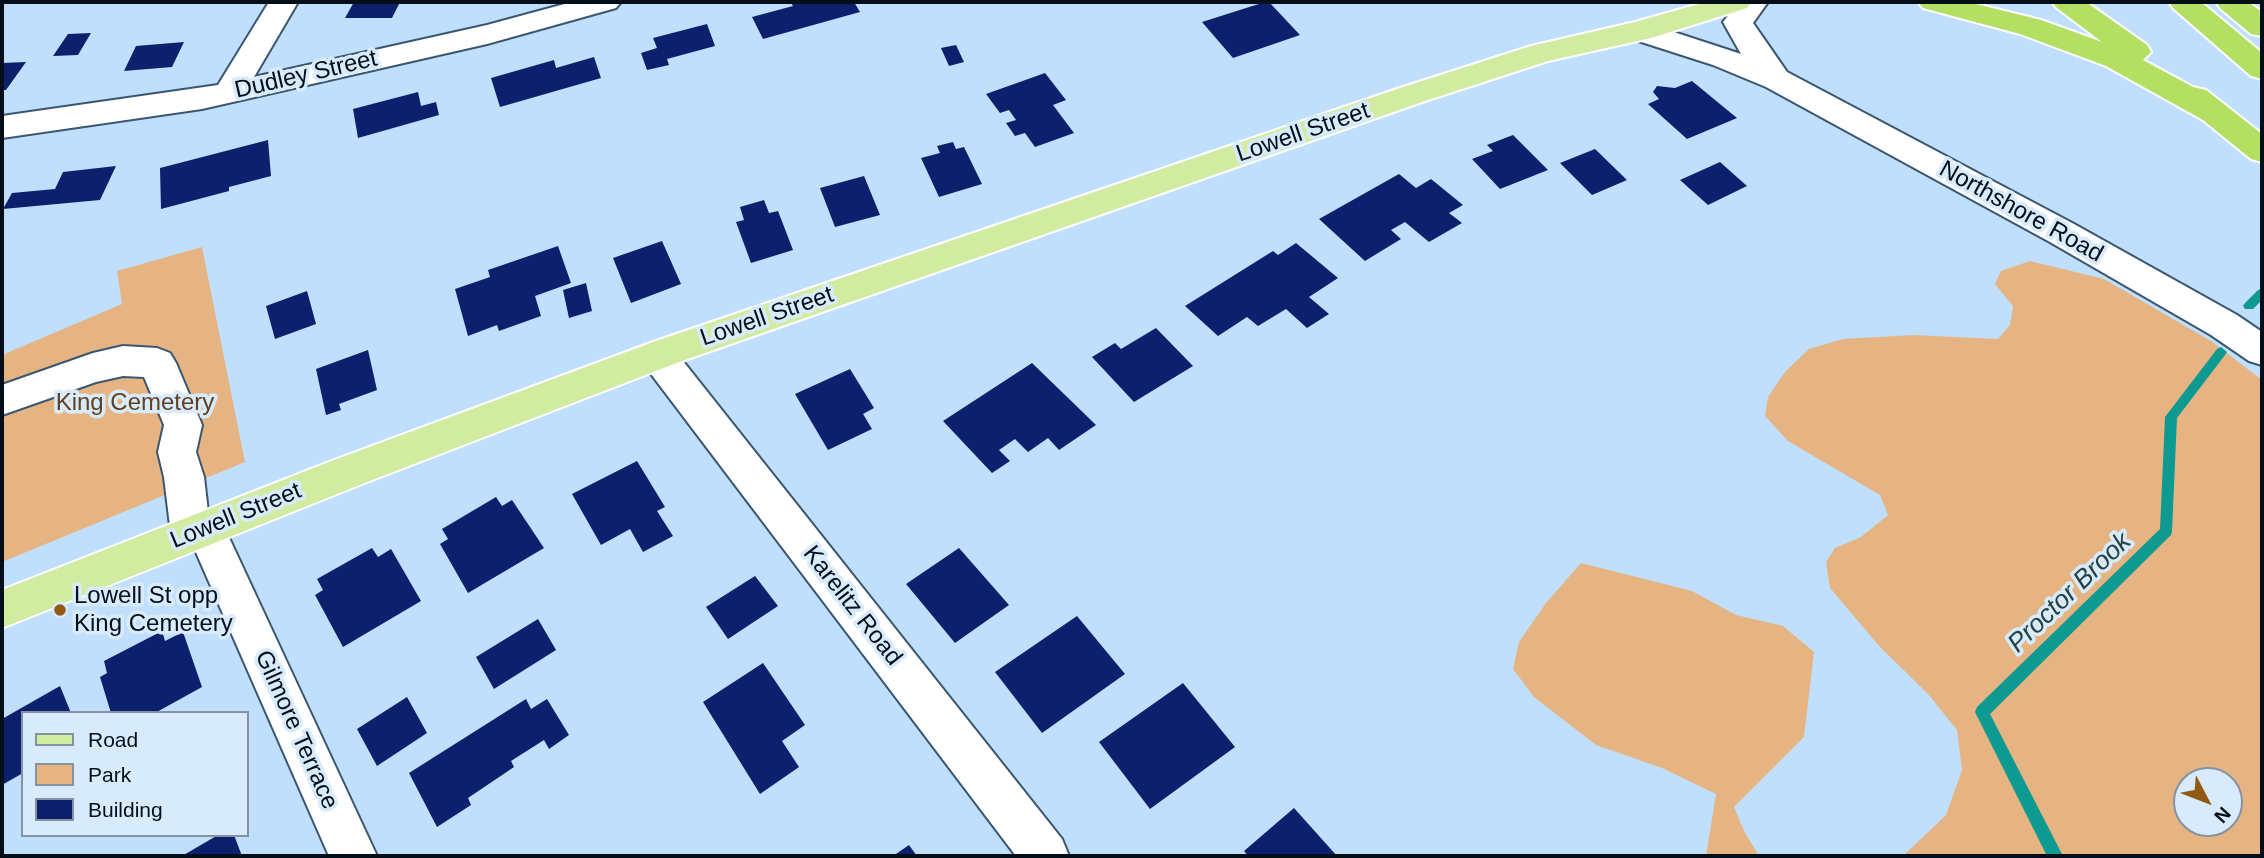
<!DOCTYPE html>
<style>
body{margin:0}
#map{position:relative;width:2264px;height:858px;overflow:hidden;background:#bfdffc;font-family:Arial,sans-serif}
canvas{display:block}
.frame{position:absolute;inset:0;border:4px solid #040e18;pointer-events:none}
.legend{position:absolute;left:21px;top:711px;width:228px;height:126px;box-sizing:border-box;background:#d8ebfc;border:2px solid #8393a1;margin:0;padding:9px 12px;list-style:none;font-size:21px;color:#040e18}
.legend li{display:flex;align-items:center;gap:14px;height:35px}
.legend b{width:35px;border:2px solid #8393a1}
.north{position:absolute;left:2173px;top:767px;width:70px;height:70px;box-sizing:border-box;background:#d8ebfc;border:2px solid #8393a1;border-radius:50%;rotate:132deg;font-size:19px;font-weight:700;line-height:28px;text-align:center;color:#040e18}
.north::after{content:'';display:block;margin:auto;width:24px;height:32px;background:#915911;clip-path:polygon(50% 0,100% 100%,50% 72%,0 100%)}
</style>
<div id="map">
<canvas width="2264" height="858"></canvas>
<div class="frame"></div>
<ul class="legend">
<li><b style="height:9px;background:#d1eca1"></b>Road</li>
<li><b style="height:19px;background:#e6b482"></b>Park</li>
<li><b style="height:19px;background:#0c206d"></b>Building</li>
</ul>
<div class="north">N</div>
</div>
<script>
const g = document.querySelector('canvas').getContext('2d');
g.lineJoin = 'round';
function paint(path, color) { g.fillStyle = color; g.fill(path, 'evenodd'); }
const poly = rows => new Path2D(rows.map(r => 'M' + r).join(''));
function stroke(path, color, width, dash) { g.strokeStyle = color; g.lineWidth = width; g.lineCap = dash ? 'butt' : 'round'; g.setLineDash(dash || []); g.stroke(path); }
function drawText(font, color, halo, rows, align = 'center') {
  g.font = font + ' Arial,sans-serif'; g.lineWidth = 7; g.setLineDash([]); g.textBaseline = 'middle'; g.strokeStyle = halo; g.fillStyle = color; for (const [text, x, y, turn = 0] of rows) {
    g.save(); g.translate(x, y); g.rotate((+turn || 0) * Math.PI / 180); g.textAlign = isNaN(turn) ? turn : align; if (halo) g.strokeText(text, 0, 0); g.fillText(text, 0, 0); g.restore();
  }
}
const green = poly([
 [202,247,245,462,2,562,2,355,122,304,117,271],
 [2030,261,2104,279,2211,341,2262,380,2262,856,1903,856,1946,815,1962,770,1957,730,1928,694,1880,647,1830,588,1826,562,1835,548,1861,537,1888,515,1880,495,1788,441,1765,416,1768,397,1785,372,1809,349,1843,339,1914,335,1998,339,2010,325,2013,306,1995,284,2001,271],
 [2187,781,2229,781,2229,823,2187,823],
 [1581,563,1692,591,1736,615,1783,626,1814,652,1804,737,1734,807,1744,831,1759,856,1706,856,1716,794,1662,768,1596,745,1534,697,1513,669,1519,642,1546,603]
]);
const stream = poly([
 [2262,289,2262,300,2253,309,2245,309,2243,306,2245,303,2258,290,2262,289],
 [2221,347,2227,352,2225,355,2177,418,2172,531,2171,535,1990,714,2063,856,2047,856,1975,712,1977,707,2160,529,2165,417,2217,349,2221,347]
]);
const building = poly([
 [354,2,400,2,392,18,345,18],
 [796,2,854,2,860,12,763,39,752,17,793,6,791,3],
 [1265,2,1269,2,1300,35,1233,58,1202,22],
 [707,24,715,46,667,59,669,65,647,70,641,53,657,48,653,38],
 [91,33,78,55,53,56,68,34],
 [184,42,172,67,124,71,136,46],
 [956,45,964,62,949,66,941,48],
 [594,57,601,78,500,107,491,78,554,60,556,68],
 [26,62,6,90,2,90,2,63],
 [1045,73,1066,100,1053,105,1074,133,1035,147,1025,133,1015,136,1006,123,1016,120,1009,110,1000,113,986,94],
 [1692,81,1737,118,1687,139,1648,104,1659,99,1653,92,1657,86,1675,88],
 [418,92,421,106,436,102,439,115,358,138,353,109],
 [1513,135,1548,170,1500,189,1472,159,1493,151,1487,145],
 [268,140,271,176,229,187,229,191,161,209,160,168],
 [953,142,956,149,964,147,982,184,939,197,921,158,940,153,937,146],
 [1595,149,1627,180,1592,195,1560,163],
 [1720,162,1747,186,1708,205,1680,180],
 [116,166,100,200,3,209,12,193,55,189,63,172],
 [1399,174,1416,188,1431,179,1463,205,1449,213,1462,223,1429,242,1405,222,1391,230,1401,239,1365,261,1319,219],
 [864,176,880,215,835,227,820,188],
 [764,200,769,213,778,211,793,250,751,263,736,222,744,220,740,207],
 [662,241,681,284,631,303,613,258],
 [1296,243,1338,278,1309,297,1329,314,1307,328,1286,309,1258,326,1247,317,1218,336,1185,306,1273,251,1278,255],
 [558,246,571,283,535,296,541,316,499,331,497,325,468,336,455,289,490,277,488,270],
 [586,283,592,311,569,318,563,290],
 [307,291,316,324,275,339,266,306],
 [1156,328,1193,366,1134,402,1092,357,1115,343,1121,349],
 [368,350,377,390,339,404,341,410,326,415,316,369],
 [1032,363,1096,425,1059,450,1048,438,1028,452,1015,439,999,450,1010,461,992,473,943,421],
 [850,369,874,408,863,414,872,429,828,450,795,394],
 [637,461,665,507,657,511,673,536,643,552,630,529,601,545,572,494],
 [496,497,502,506,512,500,544,548,468,593,440,544,448,539,442,529],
 [372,548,378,557,391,549,421,601,343,647,315,595,323,590,317,579],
 [959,548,1009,605,955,643,906,584],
 [755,576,778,606,728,639,706,607],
 [1077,616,1125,674,1042,733,995,672],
 [538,619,556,650,494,689,476,657],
 [162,631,165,641,183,632,202,687,155,713,111,713,100,677,107,673,104,661],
 [763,663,805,725,782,741,799,767,760,794,703,702],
 [1183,683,1235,747,1150,809,1099,742],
 [60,686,71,713,23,713,23,773,2,785,2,719],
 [407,697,427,733,377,766,357,729],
 [526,699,531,709,547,699,569,735,549,749,544,740,511,761,514,767,468,798,471,805,437,827,409,773],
 [1294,808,1337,856,1248,856,1244,851],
 [218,835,234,835,242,856,182,856],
 [909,845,917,856,893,856]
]);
const minor = poly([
 [269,2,298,2,254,77,487,25,572,2,621,2,616,8,487,44,202,109,2,138,2,116,218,85,269,2],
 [1739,2,1768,2,1753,23,1787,72,2074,224,2237,315,2262,332,2262,365,2249,361,2211,335,2050,242,1766,87,1713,65,1629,38,1625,31,1629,24,1640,21,1741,54,1723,22,1739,2],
 [658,341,671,346,1062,839,1069,856,1016,856,645,366,640,356,645,346,658,341],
 [123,346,157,348,170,353,176,363,202,425,196,452,204,477,208,512,219,516,377,856,329,856,195,550,177,546,171,534,164,477,158,452,164,425,144,377,123,376,96,382,2,415,2,385,93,353,123,346]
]);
const major = poly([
 [1706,2,1752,2,1747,8,1651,38,1548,61,1422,102,682,361,362,484,2,628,2,590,334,460,656,341,1400,88,1531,46,1635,22,1706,2]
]);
const highway = poly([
 [1918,2,1968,2,2041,20,2102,42,2057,8,2052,2,2086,2,2147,45,2151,52,2143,60,2193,87,2206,90,2262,134,2262,162,2251,159,2203,120,2106,66,2020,34,1923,8,1918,2],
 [2169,2,2201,2,2262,53,2262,79,2251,76,2173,8,2169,2],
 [2216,2,2248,2,2262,12,2262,36,2251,34,2220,8,2216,2]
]);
const markers = [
 [60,610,7,"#915911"]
];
const streetNames = [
 ["Dudley Street",306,75,-13],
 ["Lowell Street",1303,133,-19],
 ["Northshore Road",2021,212,29],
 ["Lowell Street",767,317,-19],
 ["Lowell Street",236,516,-22],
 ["Karelitz Road",852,606,52],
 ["Gilmore Terrace",296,730,66]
];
const parkNames = [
 ["King Cemetery",135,403]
];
const poiNames = [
 ["Lowell St opp",74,596],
 ["King Cemetery",74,624]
];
const waterNames = [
 ["Proctor Brook",2070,593,-44]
];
paint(green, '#e6b482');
paint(stream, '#0e9991');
paint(building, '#0c206d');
stroke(minor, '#3b576f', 4);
stroke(major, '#fff', 4);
stroke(highway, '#fff', 4);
paint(minor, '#fff');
paint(major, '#d1eca1');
paint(highway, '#b3df62');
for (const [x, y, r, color] of markers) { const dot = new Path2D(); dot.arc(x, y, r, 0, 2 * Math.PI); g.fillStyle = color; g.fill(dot); stroke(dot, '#d8ebfc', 2.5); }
drawText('24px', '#040e18', '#d8ebfc', streetNames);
drawText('24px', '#61411f', '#d8ebfc', parkNames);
drawText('24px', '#040e18', '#d8ebfc', poiNames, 'left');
drawText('italic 26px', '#27413e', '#d8ebfc', waterNames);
</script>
